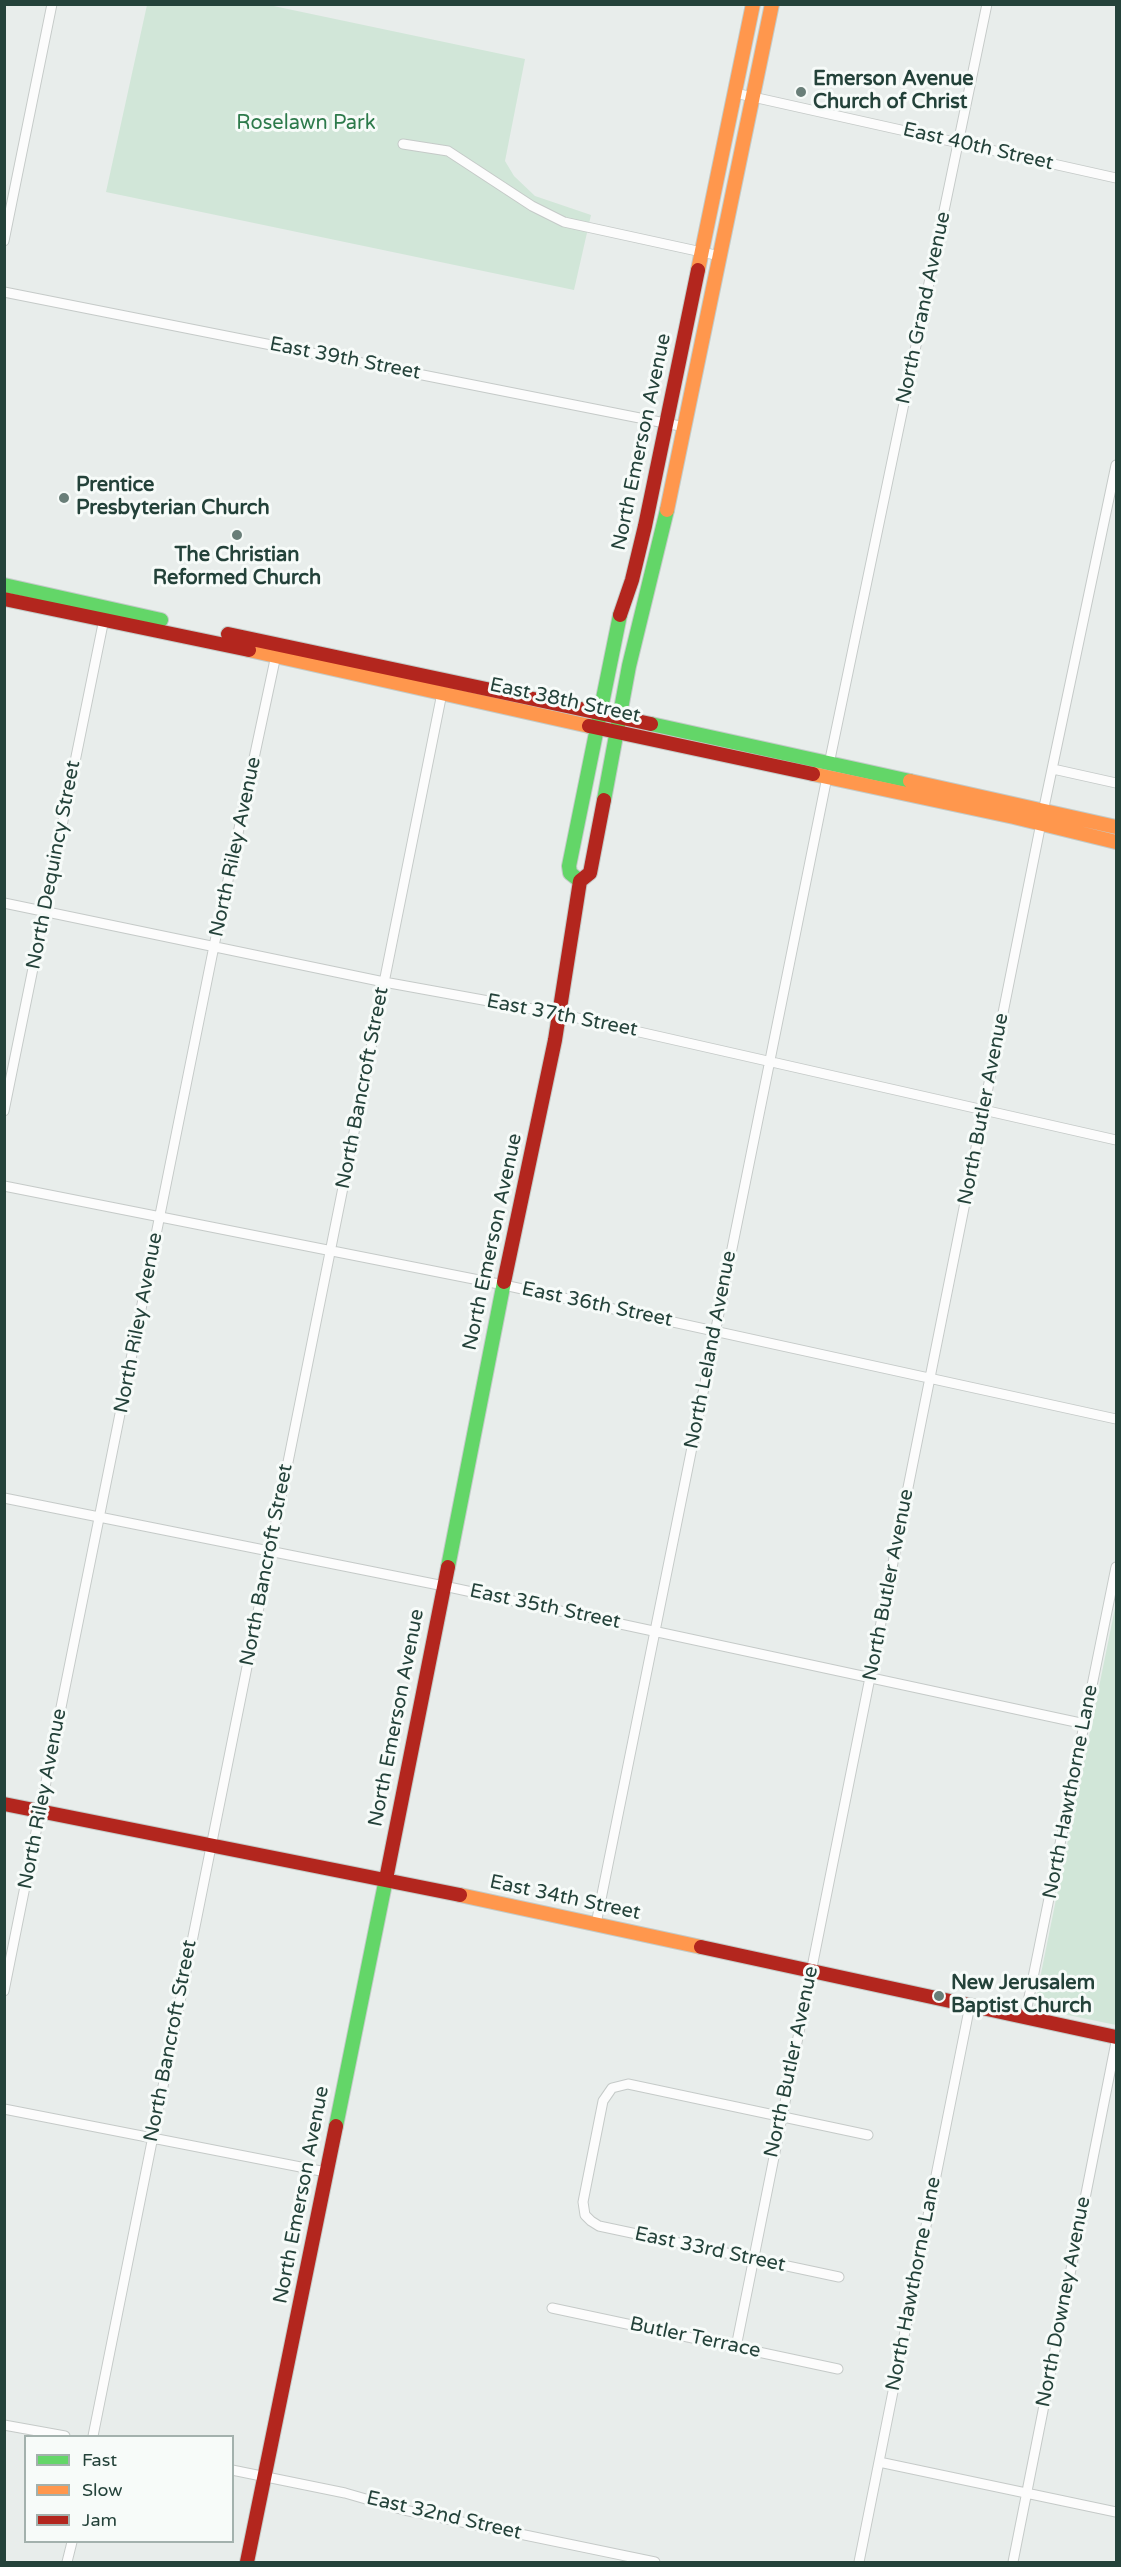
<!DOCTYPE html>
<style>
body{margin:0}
#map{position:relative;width:1121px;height:2567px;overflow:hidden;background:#e8edeb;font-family:"Varela Round",sans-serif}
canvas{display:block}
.frame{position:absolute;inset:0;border:6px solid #24423a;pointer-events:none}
.legend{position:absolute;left:24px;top:2435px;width:210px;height:108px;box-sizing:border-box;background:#f7fbf9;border:2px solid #a3b1ad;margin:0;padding:8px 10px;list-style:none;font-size:18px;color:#24423a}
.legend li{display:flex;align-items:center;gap:12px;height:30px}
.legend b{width:30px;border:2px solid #a3b1ad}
</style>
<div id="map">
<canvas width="1121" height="2567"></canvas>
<div class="frame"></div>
<ul class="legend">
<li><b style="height:8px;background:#63d668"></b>Fast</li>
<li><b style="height:8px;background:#ff974d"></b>Slow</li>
<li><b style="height:8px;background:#b3261e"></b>Jam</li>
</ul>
</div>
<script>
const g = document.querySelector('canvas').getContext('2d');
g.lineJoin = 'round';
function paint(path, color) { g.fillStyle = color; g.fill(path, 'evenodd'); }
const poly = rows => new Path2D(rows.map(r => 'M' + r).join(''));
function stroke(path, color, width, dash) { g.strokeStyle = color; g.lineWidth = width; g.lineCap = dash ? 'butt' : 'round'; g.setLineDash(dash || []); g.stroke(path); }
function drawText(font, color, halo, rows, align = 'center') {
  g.font = font + ' "Varela Round",sans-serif'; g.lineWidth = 6; g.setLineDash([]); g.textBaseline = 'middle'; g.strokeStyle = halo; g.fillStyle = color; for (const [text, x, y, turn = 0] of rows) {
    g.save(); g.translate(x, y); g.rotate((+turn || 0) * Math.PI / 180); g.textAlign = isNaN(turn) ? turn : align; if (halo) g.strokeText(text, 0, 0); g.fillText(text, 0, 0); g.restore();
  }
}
const green = poly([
 [264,4,525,59,505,161,514,176,535,196,591,215,574,290,106,192,147,5],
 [1116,1603,1116,2025,1034,2008]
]);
const street = poly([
 [735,93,1116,178],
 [403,144,448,151,532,206,564,222,720,256],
 [4,241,52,4],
 [4,292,685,427],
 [829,764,987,4],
 [1053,769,1116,783],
 [1043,812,1116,465],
 [4,903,384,982,560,1014,1116,1140],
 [4,1111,104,619],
 [4,1186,504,1285,1116,1419],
 [4,1498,444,1586,1085,1724],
 [596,1924,827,777],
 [4,1991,214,946,276,655],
 [1025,2017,1116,1567],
 [4,2109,326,2172],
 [839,2277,599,2226,591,2221,585,2215,583,2202,603,2101,612,2088,628,2084,868,2135],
 [552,2308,838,2369],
 [736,2347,1041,823],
 [4,2425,65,2436],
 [93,2436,442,693],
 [879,2462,1116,2512],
 [232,2470,345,2493,404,2510,655,2562],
 [67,2562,72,2542],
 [859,2562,970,2005],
 [1013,2562,1116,2042]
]);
const fast = poly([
 [4,585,161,620],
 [651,724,910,781],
 [604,800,629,666,667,510],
 [580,881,570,873,569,866,620,615],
 [448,1567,504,1282],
 [336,2126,387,1874]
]);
const slow = poly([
 [698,270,753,4],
 [667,510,772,4],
 [249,650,589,726],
 [813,774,1014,817,1116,842],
 [910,781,1116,827],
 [460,1895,701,1947]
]);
const jam = poly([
 [4,599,249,650],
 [620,615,632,580,645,526,698,270],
 [228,634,651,724],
 [589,726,813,774],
 [504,1282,555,1040,580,881,590,873,604,800],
 [4,1804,460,1895],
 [387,1874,448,1567],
 [701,1947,1116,2037],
 [247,2562,336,2126]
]);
const markers = [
 [801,92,6,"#697e78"],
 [64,498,6,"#697e78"],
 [237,535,6,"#697e78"],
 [939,1996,6,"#697e78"]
];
const poiNames = [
 ["Emerson Avenue",813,80],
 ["Church of Christ",813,103],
 ["Prentice",76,486],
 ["Presbyterian Church",76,509],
 ["The Christian",237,556,"center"],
 ["Reformed Church",237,579,"center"],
 ["New Jerusalem",951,1984],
 ["Baptist Church",951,2007]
];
const parkNames = [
 ["Roselawn Park",306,124]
];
const streetNames = [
 ["East 40th Street",978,147,13],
 ["North Grand Avenue",924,308,-78],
 ["East 39th Street",345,359,11],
 ["North Emerson Avenue",642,442,-78],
 ["East 38th Street",565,701,12],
 ["North Riley Avenue",236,847,-78],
 ["North Dequincy Street",54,865,-79],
 ["East 37th Street",562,1016,11],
 ["North Bancroft Street",363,1088,-79],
 ["North Butler Avenue",984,1109,-79],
 ["North Emerson Avenue",493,1242,-78],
 ["East 36th Street",597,1305,12],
 ["North Riley Avenue",139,1323,-79],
 ["North Leland Avenue",711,1350,-79],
 ["North Bancroft Street",267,1565,-79],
 ["North Butler Avenue",889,1585,-79],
 ["East 35th Street",545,1607,12],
 ["North Emerson Avenue",397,1718,-79],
 ["North Hawthorne Lane",1071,1792,-79],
 ["North Riley Avenue",43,1799,-79],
 ["East 34th Street",565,1898,12],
 ["North Bancroft Street",171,2041,-79],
 ["North Butler Avenue",792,2062,-78],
 ["North Emerson Avenue",302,2195,-79],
 ["East 33rd Street",710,2250,12],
 ["North Hawthorne Lane",914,2284,-79],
 ["North Downey Avenue",1064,2302,-79],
 ["Butler Terrace",695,2338,12],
 ["East 32nd Street",444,2516,13]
];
paint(green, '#d1e6d8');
stroke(street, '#c5cac8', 11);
stroke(fast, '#c3cbc8', 16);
stroke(slow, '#c3cbc8', 16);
stroke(jam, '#c3cbc8', 16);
stroke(street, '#fcfcfc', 9);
stroke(fast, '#63d668', 14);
stroke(slow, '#ff974d', 14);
stroke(jam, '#b3261e', 14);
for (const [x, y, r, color] of markers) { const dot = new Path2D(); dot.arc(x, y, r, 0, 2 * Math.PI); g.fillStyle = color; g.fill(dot); stroke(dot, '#f7fbf9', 2); }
drawText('bold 20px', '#24423a', '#f7fbf9', poiNames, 'left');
drawText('20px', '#2d7a4b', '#f7fbf9', parkNames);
drawText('20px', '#24423a', '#f7fbf9', streetNames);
</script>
